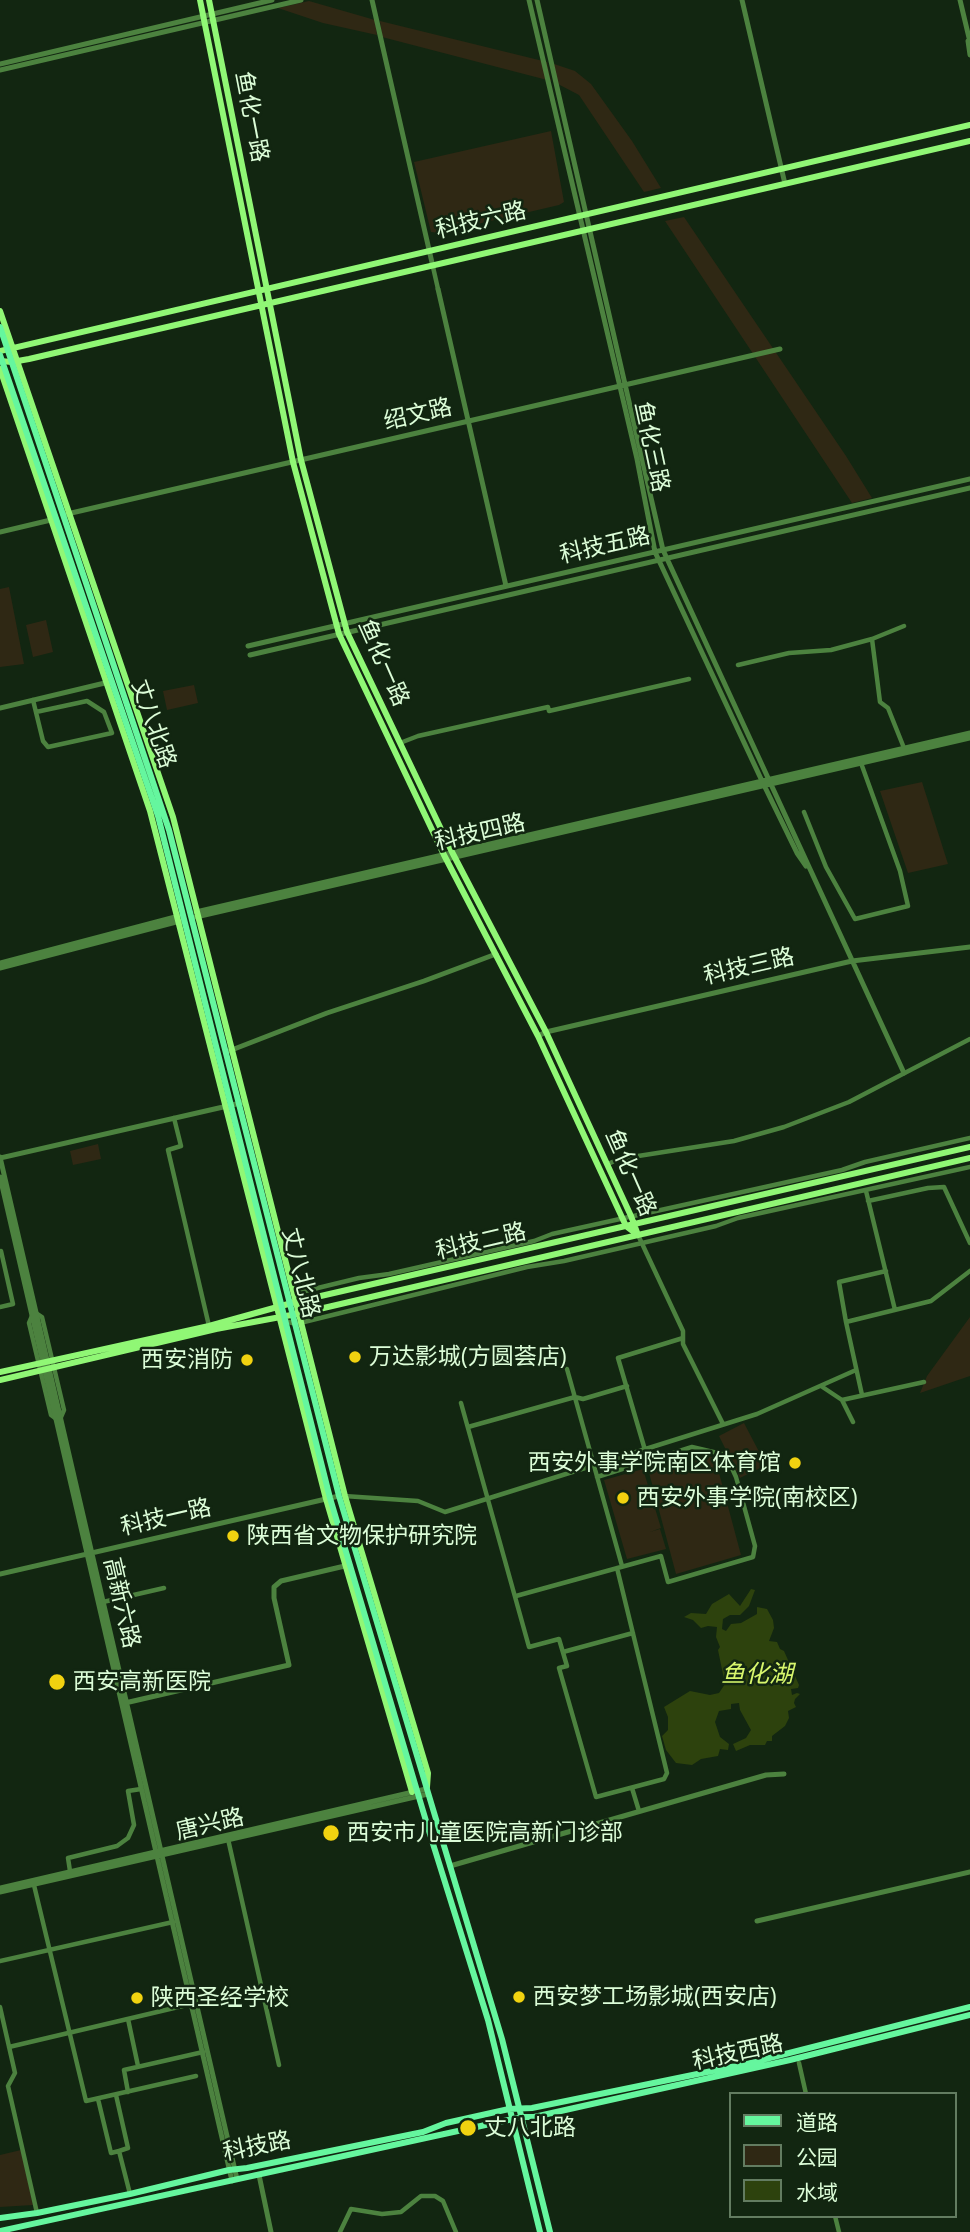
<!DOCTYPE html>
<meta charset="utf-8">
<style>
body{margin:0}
#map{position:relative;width:970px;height:2232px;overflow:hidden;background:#122611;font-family:"Open Sans","Noto Sans SC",sans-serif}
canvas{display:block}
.legend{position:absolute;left:729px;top:2092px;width:228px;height:126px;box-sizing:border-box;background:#122611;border:2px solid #637c61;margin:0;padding:9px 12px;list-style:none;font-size:21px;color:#dcfdd8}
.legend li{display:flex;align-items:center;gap:14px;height:35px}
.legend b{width:35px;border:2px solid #637c61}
</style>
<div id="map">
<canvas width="970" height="2232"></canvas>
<ul class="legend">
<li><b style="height:9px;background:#65f69e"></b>道路</li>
<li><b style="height:19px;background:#2f2814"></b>公园</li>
<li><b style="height:19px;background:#2d420d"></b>水域</li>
</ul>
</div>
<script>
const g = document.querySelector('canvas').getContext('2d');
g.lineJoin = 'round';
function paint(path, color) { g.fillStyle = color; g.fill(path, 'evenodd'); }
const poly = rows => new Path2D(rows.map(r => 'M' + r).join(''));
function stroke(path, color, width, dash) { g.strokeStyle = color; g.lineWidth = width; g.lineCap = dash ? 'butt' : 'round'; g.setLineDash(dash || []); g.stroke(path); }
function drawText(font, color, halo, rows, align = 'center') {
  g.font = font + ' "Open Sans","Noto Sans SC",sans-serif'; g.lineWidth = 5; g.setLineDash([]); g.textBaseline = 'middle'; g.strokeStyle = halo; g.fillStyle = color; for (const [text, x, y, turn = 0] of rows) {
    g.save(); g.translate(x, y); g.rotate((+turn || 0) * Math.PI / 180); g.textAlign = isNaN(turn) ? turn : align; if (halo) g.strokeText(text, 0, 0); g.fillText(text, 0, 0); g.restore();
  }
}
const green = poly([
 [309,1,375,20,377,35,323,23,278,8],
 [380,21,547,62,551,81,382,37],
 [551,63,575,71,591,84,632,141,661,188,644,192,579,95,556,83],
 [551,131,564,202,559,205,439,233,431,232,414,162],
 [684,217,846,456,872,498,852,503,665,221],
 [9,587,24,664,0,667,0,589],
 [46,620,53,652,33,657,26,625],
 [194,685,198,703,167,710,163,691],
 [922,782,948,864,908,873,880,791],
 [98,1144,101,1159,73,1165,70,1151],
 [970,1317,970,1376,920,1393,927,1376],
 [744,1423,766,1465,740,1478,719,1436],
 [693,1451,715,1458,741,1555,676,1574,647,1465],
 [643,1469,661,1528,650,1532,660,1529,666,1549,627,1559,604,1480],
 [21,2150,33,2205,0,2207,0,2155]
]);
const water = poly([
 [751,1589,755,1590,749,1606,740,1615,730,1615,723,1619,722,1629,726,1631,731,1624,741,1623,757,1614,757,1607,767,1609,773,1620,774,1628,769,1641,777,1642,780,1649,784,1651,799,1685,798,1688,791,1689,792,1695,797,1693,800,1694,795,1699,794,1703,796,1707,788,1711,789,1718,785,1726,772,1736,772,1741,767,1741,765,1745,750,1745,736,1751,733,1744,746,1738,751,1730,740,1710,739,1703,731,1704,731,1709,719,1711,715,1722,720,1737,729,1744,728,1750,720,1749,718,1756,701,1759,692,1765,676,1763,666,1750,662,1736,668,1730,668,1717,664,1707,690,1691,710,1695,719,1693,725,1684,718,1650,720,1647,716,1637,717,1627,708,1626,701,1628,693,1620,684,1617,691,1613,706,1614,712,1604,729,1594,740,1606]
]);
const minor = poly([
 [433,267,438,289],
 [872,639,880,702,888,708,904,748],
 [738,665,789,653,831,650,872,639,904,626],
 [33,700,43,741,48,747,112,733,104,712,87,701,36,712],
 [400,743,418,736,548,707,549,711,689,679],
 [804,812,826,867,855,919,908,906,900,871,861,763],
 [174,1118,181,1146,168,1150,209,1326],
 [608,1164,619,1159,734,1141,784,1127,849,1102,970,1039],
 [866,1191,895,1310],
 [868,1201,928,1188,944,1187,970,1243],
 [638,1235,683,1331,683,1344,723,1424],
 [293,1294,359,1278,389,1274,534,1241,552,1234,842,1170,865,1162,970,1138],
 [0,1307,13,1304,1,1251],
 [36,1313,42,1317,64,1410,61,1417],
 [32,1316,29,1323,51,1415,55,1418],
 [285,1321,296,1324,527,1267,564,1261,716,1226,738,1218,970,1167],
 [846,1322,839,1282,886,1271],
 [567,1369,622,1566],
 [821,1386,842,1400,853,1422],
 [862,1395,846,1322,931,1301,970,1271],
 [842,1400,924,1382],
 [461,1403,529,1647,559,1639,567,1666,559,1668,596,1797,664,1779,667,1773,617,1568],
 [468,1427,575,1397,583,1399,627,1386],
 [645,1450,618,1358,683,1338],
 [344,1496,418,1501,445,1512,757,1414,856,1370],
 [516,1596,661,1556,668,1582,753,1557,755,1546,736,1477,726,1455,692,1447,597,1477],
 [103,1602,164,1588],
 [563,1652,633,1633],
 [632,1788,639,1811],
 [228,1839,279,2065],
 [70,1871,68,1858,117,1846,128,1838,134,1825,128,1791,141,1789],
 [33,1881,86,2101,196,2076],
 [0,1961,173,1922],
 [0,2007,15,2073,8,2086,37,2213],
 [128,2019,138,2066],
 [9,2047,191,2004],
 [799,2063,806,2094],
 [128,2092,124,2070,203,2052],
 [116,2095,128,2148,119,2151],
 [98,2099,111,2153,119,2151,130,2194],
 [835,2216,839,2232],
 [340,2232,351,2209,382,2214,401,2212,421,2196,435,2196,443,2201,456,2232]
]);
const tertiary = poly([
 [372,0,433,267],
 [529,0,637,459,655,552,762,781,797,853,806,866],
 [537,0,663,550,904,1073],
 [742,0,785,184],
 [960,0,970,42],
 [968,41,970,55],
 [0,64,272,0],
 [0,70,301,0],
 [438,289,506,586],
 [67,514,780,349],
 [0,532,55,519],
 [248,646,970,479],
 [250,655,970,488],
 [0,708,109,682],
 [196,912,970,733],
 [196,917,970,738],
 [0,963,179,916],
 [0,968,180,921],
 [538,1036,546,1032,852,961,970,947],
 [229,1051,327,1013,424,981,496,954],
 [0,1157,237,2179],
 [0,1158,245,1102],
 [0,1177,232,2181],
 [0,1574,339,1496],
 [125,1703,289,1665,274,1598,274,1587,281,1581,349,1565],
 [450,1866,766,1775,784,1774],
 [0,1888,426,1789],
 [0,1892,428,1794],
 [757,1921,970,1872],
 [259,2175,271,2232]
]);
const secondary = poly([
 [200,0,293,462,339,634,444,855,538,1036,626,1226,638,1235],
 [209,0,301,460,347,632,452,852,546,1032,631,1216,638,1235],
 [0,311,173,817,345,1496,428,1773,427,1787],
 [0,351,970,125],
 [0,361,12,362,29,359,970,141],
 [0,369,150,811,326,1499,412,1792],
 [0,1372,209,1326,299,1301,970,1147],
 [0,1380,216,1329,302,1313,970,1158]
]);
const primary = poly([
 [0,327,169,830,339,1496,502,2039,550,2232],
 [0,355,158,816,330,1498,429,1831,488,2020,540,2232],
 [0,2218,37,2213,130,2194,229,2170,247,2168,423,2132,446,2123,509,2109,532,2108,746,2064,970,2007],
 [0,2231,522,2117,534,2117,592,2104,790,2060,970,2015]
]);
const markers = [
 [355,1357,7,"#f1d210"],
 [247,1360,7,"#f1d210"],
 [795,1463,7,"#f1d210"],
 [623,1498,7,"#f1d210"],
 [233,1536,7,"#f1d210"],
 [57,1682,9,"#f1d210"],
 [331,1833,9,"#f1d210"],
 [519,1997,7,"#f1d210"],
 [137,1998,7,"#f1d210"],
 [468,2128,9,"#f1d210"]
];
const streetNames = [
 ["鱼化一路",251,117,79],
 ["科技六路",481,221,-13],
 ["绍文路",418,415,-13],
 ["鱼化三路",651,447,78],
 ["科技五路",605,546,-13],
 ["鱼化一路",383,663,66],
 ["丈八北路",153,724,71],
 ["科技四路",480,833,-13],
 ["科技三路",749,967,-13],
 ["鱼化一路",630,1173,66],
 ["科技二路",481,1242,-13],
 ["丈八北路",300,1273,76],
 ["科技一路",166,1518,-13],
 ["高新六路",121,1603,77],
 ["唐兴路",210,1825,-13],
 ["科技西路",738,2053,-12],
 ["科技路",257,2147,-11]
];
const poiNames = [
 ["万达影城(方圆荟店)",369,1357],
 ["西安消防",233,1360,"right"],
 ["西安外事学院南区体育馆",781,1463,"right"],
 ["西安外事学院(南校区)",637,1498],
 ["陕西省文物保护研究院",247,1536],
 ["西安高新医院",73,1682],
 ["西安市儿童医院高新门诊部",347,1833],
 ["西安梦工场影城(西安店)",533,1997],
 ["陕西圣经学校",151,1998],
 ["丈八北路",484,2128]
];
const waterNames = [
 ["鱼化湖",757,1675]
];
paint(green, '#2f2814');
paint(water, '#2d420d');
stroke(minor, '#4c823f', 4.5);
stroke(tertiary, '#4c823f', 5);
stroke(secondary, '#90f775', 6);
stroke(primary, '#65f69e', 6);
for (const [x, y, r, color] of markers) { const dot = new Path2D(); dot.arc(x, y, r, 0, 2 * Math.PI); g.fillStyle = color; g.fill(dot); stroke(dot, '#122611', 2.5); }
drawText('23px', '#dcfdd8', '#122611', streetNames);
drawText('23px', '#dcfdd8', '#122611', poiNames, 'left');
drawText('italic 24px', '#d7f66c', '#122611', waterNames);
</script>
